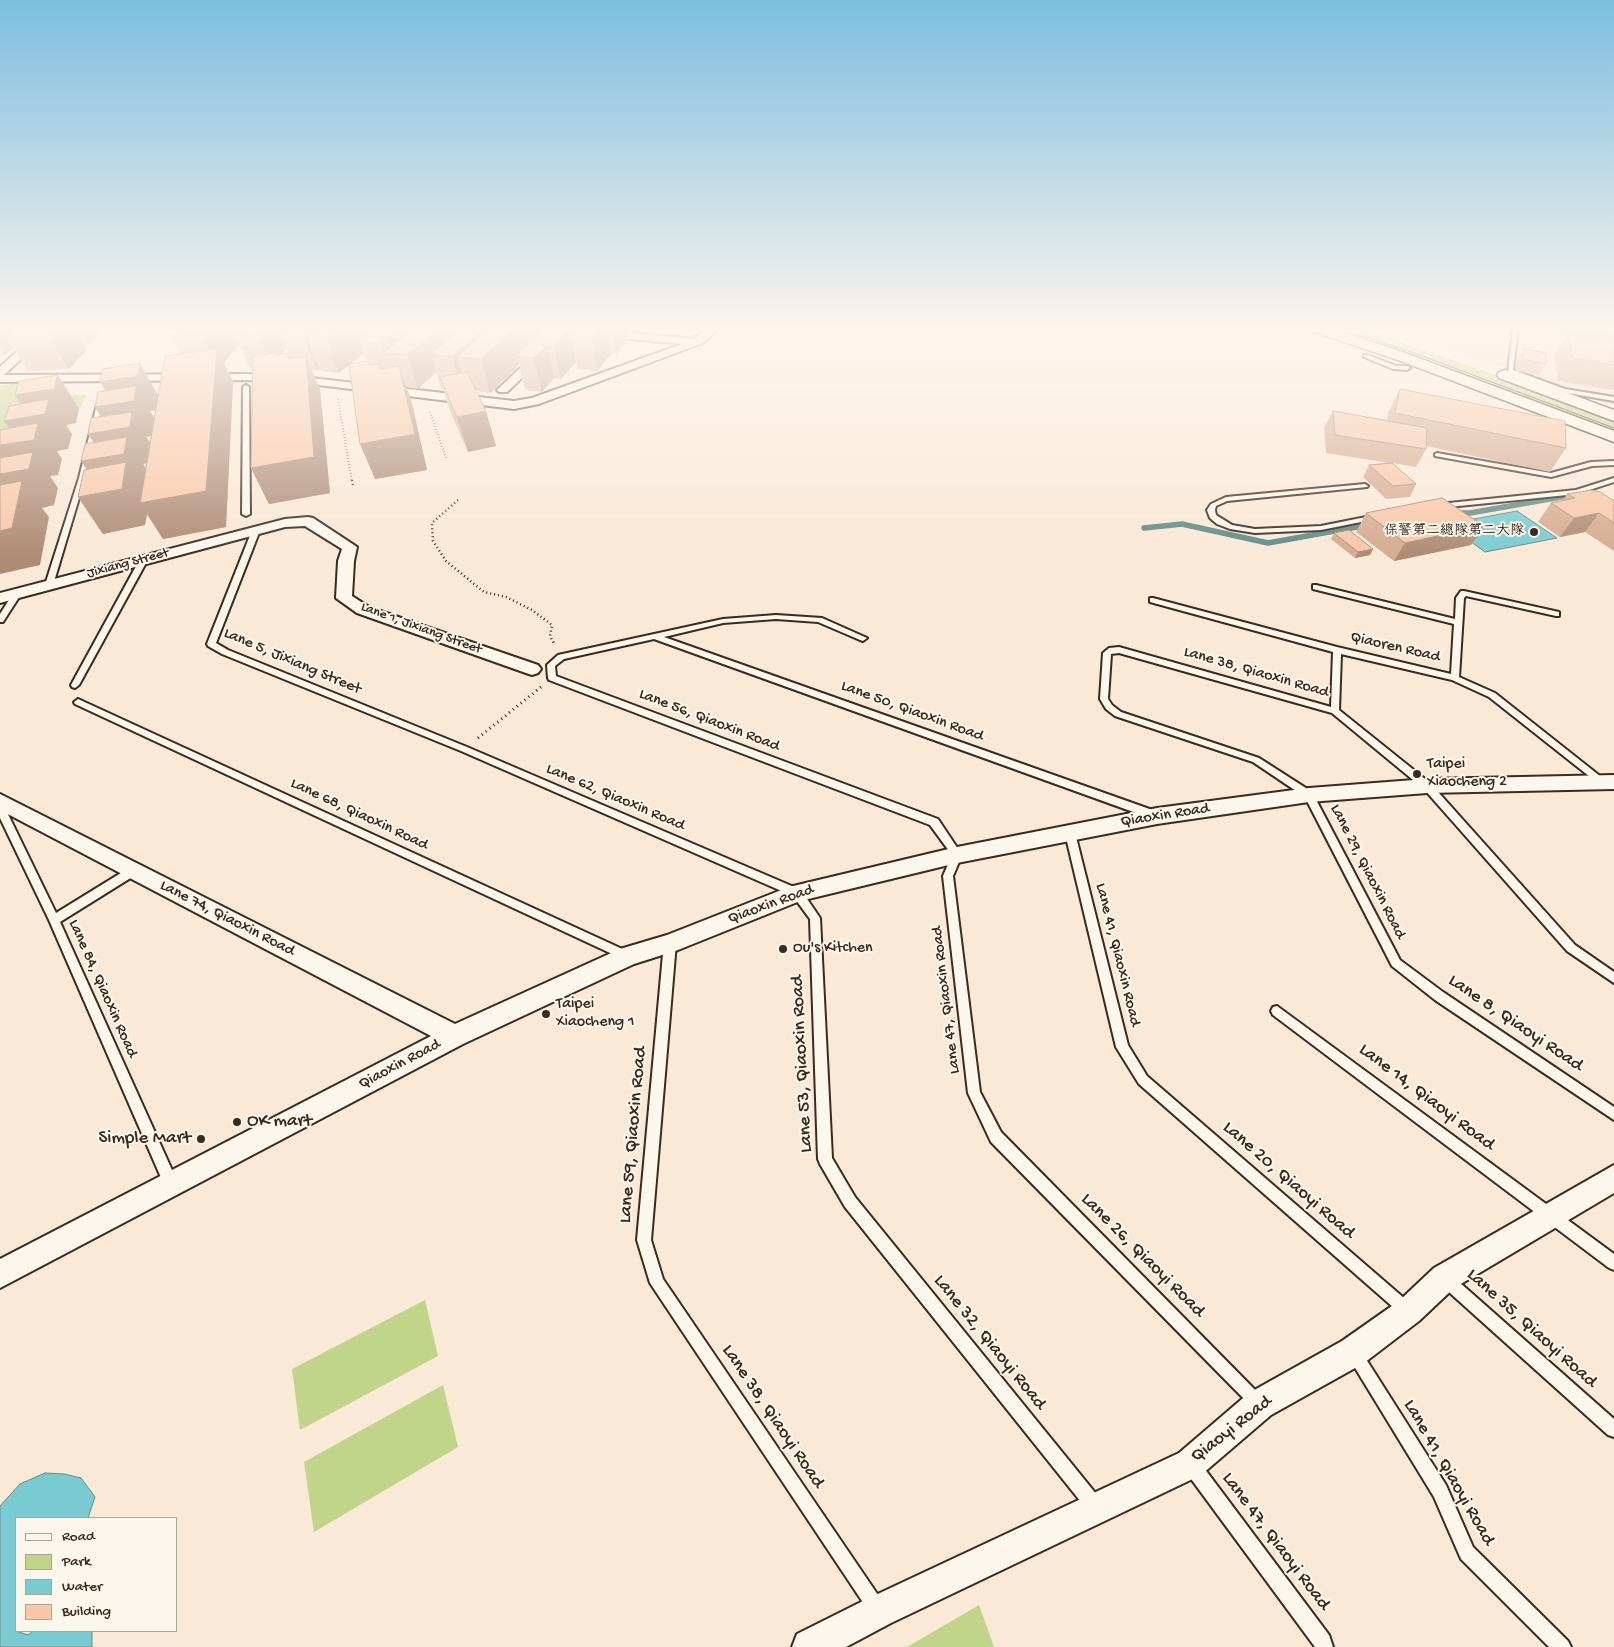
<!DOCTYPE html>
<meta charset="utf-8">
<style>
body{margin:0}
#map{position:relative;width:1614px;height:1647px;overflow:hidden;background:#fae9d7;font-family:"Gochi Hand",sans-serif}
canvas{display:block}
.legend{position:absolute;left:15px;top:1517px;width:162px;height:115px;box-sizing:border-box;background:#fbf7ec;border:1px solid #aea59a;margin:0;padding:6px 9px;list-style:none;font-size:15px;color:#3b2a1e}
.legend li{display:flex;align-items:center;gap:10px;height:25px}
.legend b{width:25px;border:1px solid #aea59a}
</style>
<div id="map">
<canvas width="1614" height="1647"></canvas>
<ul class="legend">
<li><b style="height:6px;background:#fbf7ec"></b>Road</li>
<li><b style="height:14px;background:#c0d48a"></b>Park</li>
<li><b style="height:14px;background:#7acbd1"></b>Water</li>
<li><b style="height:14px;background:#f7c7a7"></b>Building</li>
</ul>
</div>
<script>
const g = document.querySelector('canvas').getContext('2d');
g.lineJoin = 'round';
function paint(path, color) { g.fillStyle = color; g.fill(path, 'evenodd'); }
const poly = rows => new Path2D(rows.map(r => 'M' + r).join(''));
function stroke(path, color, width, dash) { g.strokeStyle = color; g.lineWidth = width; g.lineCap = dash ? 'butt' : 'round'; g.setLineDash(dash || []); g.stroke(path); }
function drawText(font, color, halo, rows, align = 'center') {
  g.font = font + ' "Gochi Hand","LXGW WenKai TC",sans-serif'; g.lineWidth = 4; g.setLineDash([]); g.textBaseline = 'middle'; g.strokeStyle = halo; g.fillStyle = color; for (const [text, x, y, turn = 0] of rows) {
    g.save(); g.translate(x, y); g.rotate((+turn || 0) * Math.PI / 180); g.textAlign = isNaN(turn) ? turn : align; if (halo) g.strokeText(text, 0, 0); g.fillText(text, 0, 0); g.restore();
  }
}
const built = poly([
 [1436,328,1546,328,1614,347,1614,395,1562,387,1540,378,1539,380,1430,342,1445,333]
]);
const green = poly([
 [1325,328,1360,328,1498,376,1614,420,1614,434],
 [19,382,45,395,87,395,80,408,40,414,0,448,0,389,1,386],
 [425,1300,438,1356,300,1430,292,1369],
 [443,1385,458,1447,314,1532,304,1462],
 [979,1605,994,1647,907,1647]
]);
const water = poly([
 [1545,328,1591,328,1614,335,1614,348,1545,328],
 [1517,511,1557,538,1485,552,1447,524,1517,511],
 [45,1473,64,1474,81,1478,95,1497,88,1518,16,1518,16,1631,28,1635,33,1631,92,1631,92,1647,0,1647,0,1506,20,1484,45,1473]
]);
const stream = poly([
 [1454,513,1470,513,1567,496],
 [1144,528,1182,524,1268,543,1368,525]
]);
const pathFar2 = poly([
 [338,399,352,482],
 [430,412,446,458]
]);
const pathFar1 = poly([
 [352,480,353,485],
 [458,500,432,523,433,541,446,561,484,592,506,597,532,610,552,625,550,636,555,645]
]);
const path = poly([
 [478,738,541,687]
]);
const lane = poly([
 [631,328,637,328,629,336,625,336,625,334,631,328],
 [1513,328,1518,328,1513,370,1565,389,1614,397,1614,401,1562,392,1508,372,1513,328],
 [1364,355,1368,355,1396,366,1407,366,1410,368,1407,370,1393,369,1364,357,1364,355],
 [246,385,249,387,250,514,246,516,242,514,243,387,246,385],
 [99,406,102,408,85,478,53,585,52,587,46,587,45,585,79,478,96,408,99,406],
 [1437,453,1551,473,1591,462,1614,461,1614,465,1592,466,1551,477,1435,456,1435,454,1437,453],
 [1614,478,1614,482,1577,494,1439,508,1436,506,1439,504,1576,490,1614,478],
 [1365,484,1368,486,1367,487,1227,501,1216,506,1215,510,1216,515,1232,525,1255,529,1321,526,1376,515,1380,517,1376,519,1321,530,1255,533,1230,529,1217,524,1210,518,1207,510,1211,504,1226,497,1365,484],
 [253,528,260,530,216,643,228,650,467,747,801,890,820,918,832,1158,855,1197,1101,1500,1103,1506,1101,1512,1095,1514,1089,1512,845,1207,820,1164,818,1159,810,919,793,896,461,751,222,654,208,646,207,644,253,528],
 [140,559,146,559,147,561,79,685,75,688,72,687,71,685,140,559],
 [1313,585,1316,585,1455,619,1456,598,1461,591,1464,591,1559,612,1559,616,1556,616,1466,596,1464,598,1459,677,1495,693,1605,780,1607,782,1605,784,1599,784,1489,697,1452,680,1341,654,1339,710,1430,783,1575,945,1614,972,1614,983,1567,951,1424,789,1332,713,1119,653,1111,654,1108,699,1112,705,1121,712,1259,758,1312,792,1400,960,1443,992,1614,1107,1614,1120,1435,1000,1392,966,1305,797,1253,762,1115,716,1106,709,1100,699,1103,653,1109,648,1119,647,1331,707,1333,652,1150,602,1150,598,1153,598,1337,647,1451,674,1454,624,1313,589,1313,585],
 [14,592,17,592,21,594,3,622,0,622,0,614,14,592],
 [776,615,822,618,867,638,863,641,860,640,818,622,776,619,723,623,664,637,1158,812,1159,815,1154,819,1150,818,654,639,564,659,555,666,556,676,938,819,962,855,953,876,980,1092,1001,1132,1262,1397,1265,1402,1262,1407,1257,1410,1252,1407,991,1142,968,1093,943,876,952,855,930,825,549,680,548,678,547,665,558,655,723,619,776,615],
 [78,699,631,953,633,956,631,959,627,961,623,959,75,704,74,702,78,699],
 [0,804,5,808,56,913,129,868,133,867,137,868,138,871,137,874,60,922,176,1179,178,1184,176,1189,171,1191,166,1189,49,920,0,818,0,804],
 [1070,829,1074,830,1075,833,1128,1045,1147,1076,1412,1305,1414,1310,1412,1315,1407,1317,1402,1315,1139,1084,1116,1047,1065,833,1066,830,1070,829],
 [670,938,674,940,676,943,651,1240,663,1279,882,1601,885,1607,882,1613,876,1616,870,1613,650,1283,637,1240,664,943,666,940,670,938],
 [1277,1006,1614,1254,1614,1270,1609,1268,1273,1015,1271,1011,1273,1007,1277,1006],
 [1445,1272,1450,1274,1614,1419,1614,1437,1608,1435,1440,1284,1438,1279,1440,1274,1445,1272],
 [1354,1345,1359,1348,1446,1485,1473,1547,1568,1641,1571,1647,1549,1647,1461,1559,1434,1497,1349,1358,1346,1353,1349,1348,1354,1345],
 [1192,1458,1198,1460,1329,1635,1333,1647,1315,1647,1186,1472,1184,1466,1186,1460,1192,1458]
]);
const street = poly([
 [43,328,54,328,4,375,246,374,302,377,514,401,532,398,682,344,550,331,545,328,582,328,693,339,707,328,718,328,708,339,700,344,539,404,514,409,302,383,246,380,0,382,0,367,43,328],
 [540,352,546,355,544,357,507,392,499,392,497,390,499,388,536,353,540,352],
 [308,517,313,518,357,547,354,561,352,596,369,607,538,665,541,669,538,673,532,675,526,673,357,613,336,598,338,561,342,549,305,526,285,527,0,603,0,593,285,519,308,517],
 [1614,775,1614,789,1427,793,1309,802,1157,824,957,863,800,901,678,950,634,964,463,1044,0,1288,0,1259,431,1036,0,810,0,794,455,1024,620,949,667,935,789,887,957,847,1157,808,1309,788,1427,779,1614,775],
 [1614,1165,1614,1193,1454,1288,1419,1321,1364,1363,1271,1415,1201,1475,891,1623,846,1647,792,1647,797,1634,867,1599,1179,1453,1249,1393,1342,1341,1399,1301,1434,1268,1614,1165]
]);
const secondary = poly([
 [1310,328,1331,328,1408,354,1614,431,1614,442,1398,360,1312,331,1310,328],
 [1505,370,1614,410,1614,421,1499,378,1497,375,1499,372,1505,370]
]);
const tram = poly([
 [1339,328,1412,352,1614,428]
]);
const wall = poly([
 [0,328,101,328,102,330,89,345,85,345,87,350,69,369,28,371,13,348,6,354,0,355],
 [121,328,154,328,150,331,124,333],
 [179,328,410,328,411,331,415,328,626,328,628,340,616,354,611,354,597,371,577,369,576,362,561,379,554,378,542,392,525,390,519,365,490,393,476,391,496,446,468,452,450,411,443,388,441,388,436,372,418,389,406,387,411,400,427,470,375,479,349,365,339,373,321,371,320,369,317,371,312,370,320,390,330,493,269,504,251,468,252,368,250,368,239,345,224,363,233,382,226,527,163,539,147,514,145,525,103,534,78,497,101,417,95,407,158,396,181,354,171,336],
 [286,348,288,353,282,354],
 [363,354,366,362,350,364],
 [156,410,154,418,150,411],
 [151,436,150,443,146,437],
 [147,463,146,468,143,464],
 [645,328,695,328,691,332,667,333,645,331],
 [1604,328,1614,328,1614,331],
 [1568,334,1614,341,1614,390,1558,381,1554,356],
 [1524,349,1546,364,1539,375,1516,371,1517,360],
 [1400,389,1566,448,1550,472,1426,446,1426,449,1416,467,1392,463,1416,484,1410,497,1386,499,1363,477,1369,465,1390,463,1326,453,1324,428,1333,411,1387,420,1388,413],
 [1567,494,1614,501,1614,551,1585,532,1560,537,1538,522,1551,503,1563,501],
 [1366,513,1484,526,1471,545,1394,561,1356,532],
 [1334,533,1373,549,1370,555,1355,558,1331,539]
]);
const shadedWall = poly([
 [0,328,35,328,7,338,13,348,6,354,0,345],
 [57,328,74,328,87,350,69,369,49,336],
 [79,328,101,328,102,330,89,345],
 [148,328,154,328,150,331],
 [211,328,247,328,234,335,239,345,224,363,233,382,226,527,163,539,147,514,145,525,103,534,78,497,102,493,81,461,103,457,88,434,109,430,95,407,113,404,100,382,140,363,159,397,157,410,150,411,156,421,154,435,146,437,152,446,151,462,143,464,148,472,216,360,204,335],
 [263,328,278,328,282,336,280,336,286,348,273,367,258,334],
 [281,328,301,328,284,336],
 [318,328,355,328,363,354,339,373,326,340,307,338,320,369,317,371,304,338],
 [366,328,395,328,371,342],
 [400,328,410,328,416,347,440,328,552,328,516,356,519,365,490,393,481,359,457,357,466,386,461,390,452,357,431,354,436,372,418,389,407,355,384,353,380,343],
 [571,328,607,328,611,354,597,371,592,338,571,336,576,362,561,379,554,346],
 [612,328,626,328,628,340,616,354],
 [691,328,695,328,691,332],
 [547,345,554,378,542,392,534,358],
 [306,356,320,390,330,493,269,504,251,468],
 [399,366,411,400,427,470,375,479,360,444],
 [58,375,79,409,76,423,66,425,72,434,68,449,57,451,62,459,58,475,50,476,58,488,54,505,42,508,49,517,40,565,0,574,0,445,19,442,4,421,29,417,15,395],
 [486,411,496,446,468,452,457,417],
 [1599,513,1585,532,1560,537,1574,518],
 [1484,526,1471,545,1394,561,1405,543],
 [1373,549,1370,555,1355,558,1358,552]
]);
const building = poly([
 [31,328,57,328,49,336,7,338,17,329,31,328],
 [179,328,211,328,204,335,171,336,179,328],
 [240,328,263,328,258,334,234,335,240,328],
 [291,328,318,328,304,338,280,336,291,328],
 [322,328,343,328,326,340,307,338,322,328],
 [376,328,400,328,380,343,359,341,376,328],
 [415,328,440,328,407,355,384,353,415,328],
 [462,328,485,328,452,357,431,354,462,328],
 [491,328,516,328,481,359,457,357,491,328],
 [545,328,571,328,554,346,547,345,534,358,516,356,545,328],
 [579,328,601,328,592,338,571,336,579,328],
 [1568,334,1614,341,1614,365,1573,358,1568,334],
 [217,349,206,491,140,503,165,356,217,349],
 [1524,349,1546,353,1546,364,1523,359,1524,349],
 [276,353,276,355,288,353,288,359,306,356,314,457,251,468,253,356,276,353],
 [369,361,370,365,380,364,381,369,399,366,415,434,360,444,349,364,369,361],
 [140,363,138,376,100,382,103,369,140,363],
 [467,372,486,411,457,417,440,377,467,372],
 [58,375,54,389,15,395,19,381,58,375],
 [136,386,134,401,95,407,98,392,136,386],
 [1400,389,1565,421,1566,448,1395,413,1400,389],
 [49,399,45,414,4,421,9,406,49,399],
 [1333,411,1427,428,1426,449,1335,435,1333,411],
 [132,412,130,427,88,434,91,418,132,412],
 [38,423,34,440,0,445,0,430,38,423],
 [127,437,124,454,81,461,85,444,127,437],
 [33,452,29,469,0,474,0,458,33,452],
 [126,462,122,489,78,497,84,470,126,462],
 [1392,463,1416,484,1393,486,1369,465,1392,463],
 [22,481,12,528,0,531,0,485,22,481],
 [1592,490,1600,492,1614,501,1614,523,1599,513,1574,518,1551,503,1575,498,1567,494,1592,490],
 [1442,498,1484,526,1405,543,1366,513,1442,498],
 [1349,530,1373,549,1358,552,1334,533,1349,530]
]);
const markers = [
 [1534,532,5,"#3b2a1e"],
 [1417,774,5,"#3b2a1e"],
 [783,949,5,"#3b2a1e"],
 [546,1014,5,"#3b2a1e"],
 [237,1122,5,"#3b2a1e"],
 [201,1139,5,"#3b2a1e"]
];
const farPoinames = [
 ["保警第二總隊第二大隊",1524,532]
];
const farStreetnames = [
 ["Jixiang Street",128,564,-15],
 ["Lane 1, Jixiang Street",421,629,20]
];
const streetNames = [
 ["Qiaoren Road",1395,648,13],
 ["Lane 5, Jixiang Street",292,662,23],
 ["Lane 38, Qiaoxin Road",1256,673,16],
 ["Lane 50, Qiaoxin Road",912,712,20],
 ["Lane 56, Qiaoxin Road",709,721,21],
 ["Lane 62, Qiaoxin Road",615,798,23],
 ["Lane 68, Qiaoxin Road",359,815,25],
 ["Qiaoxin Road",1165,816,-9],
 ["Lane 29, Qiaoxin Road",1367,872,63],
 ["Qiaoxin Road",771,905,-20],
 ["Lane 74, Qiaoxin Road",227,919,27],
 ["Lane 41, Qiaoxin Road",1117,955,76],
 ["Lane 84, Qiaoxin Road",102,989,66],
 ["Lane 47, Qiaoxin Road",947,1000,-97],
 ["Qiaoxin Road",400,1065,-28]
];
const poiNames = [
 ["Taipei",1427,765],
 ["Xiaocheng 2",1427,783],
 ["Ou's Kitchen",793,949],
 ["Taipei",556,1005],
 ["Xiaocheng 1",556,1023]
];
const nearStreetnames = [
 ["Lane 8, Qiaoyi Road",1515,1024,34],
 ["Lane 53, Qiaoxin Road",803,1064,-93],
 ["Lane 14, Qiaoyi Road",1426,1098,37],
 ["Lane 59, Qiaoxin Road",634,1135,-85],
 ["Lane 20, Qiaoyi Road",1288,1181,41],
 ["Lane 26, Qiaoyi Road",1142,1256,45],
 ["Lane 35, Qiaoyi Road",1531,1329,42],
 ["Lane 32, Qiaoyi Road",989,1343,51],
 ["Lane 38, Qiaoyi Road",772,1417,56],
 ["Qiaoyi Road",1232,1430,-38],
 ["Lane 41, Qiaoyi Road",1448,1473,60],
 ["Lane 47, Qiaoyi Road",1275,1542,53]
];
const nearPoinames = [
 ["OK mart",247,1122],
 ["Simple Mart",191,1139,"right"]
];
paint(built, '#f9dfc9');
paint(green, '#c0d48a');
paint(water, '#7acbd1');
stroke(water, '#618b89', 1);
stroke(stream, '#618b89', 5.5);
stroke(lane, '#3b2a1e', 4);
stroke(street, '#3b2a1e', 4);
stroke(secondary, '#3b2a1e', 3);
stroke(pathFar2, '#3b2a1e', 2, [0.5, 2.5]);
stroke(pathFar1, '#3b2a1e', 2.5, [1, 3]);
stroke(path, '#3b2a1e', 3, [1, 4]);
paint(lane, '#fbf7ec');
paint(street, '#fbf7ec');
paint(secondary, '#fbf7ec');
stroke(tram, '#3b2a1e', 1);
paint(wall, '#d4ab90');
paint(shadedWall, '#ad8b75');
paint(building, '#f7c7a7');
stroke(building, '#ad8b75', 1);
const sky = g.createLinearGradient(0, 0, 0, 558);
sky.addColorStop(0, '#7cbddf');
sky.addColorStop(0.59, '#fdf5ed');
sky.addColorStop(1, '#fdf5ed00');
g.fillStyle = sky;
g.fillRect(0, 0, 1614, 558);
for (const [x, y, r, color] of markers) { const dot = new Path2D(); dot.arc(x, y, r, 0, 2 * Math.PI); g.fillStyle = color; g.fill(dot); stroke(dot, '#fbf7ec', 2); }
drawText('14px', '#3b2a1e', '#fbf7ec', farPoinames, 'right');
drawText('14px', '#3b2a1e', '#fbf7ec', farStreetnames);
drawText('16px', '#3b2a1e', '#fbf7ec', streetNames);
drawText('16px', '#3b2a1e', '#fbf7ec', poiNames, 'left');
drawText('19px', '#3b2a1e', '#fbf7ec', nearStreetnames);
drawText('19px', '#3b2a1e', '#fbf7ec', nearPoinames, 'left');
</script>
